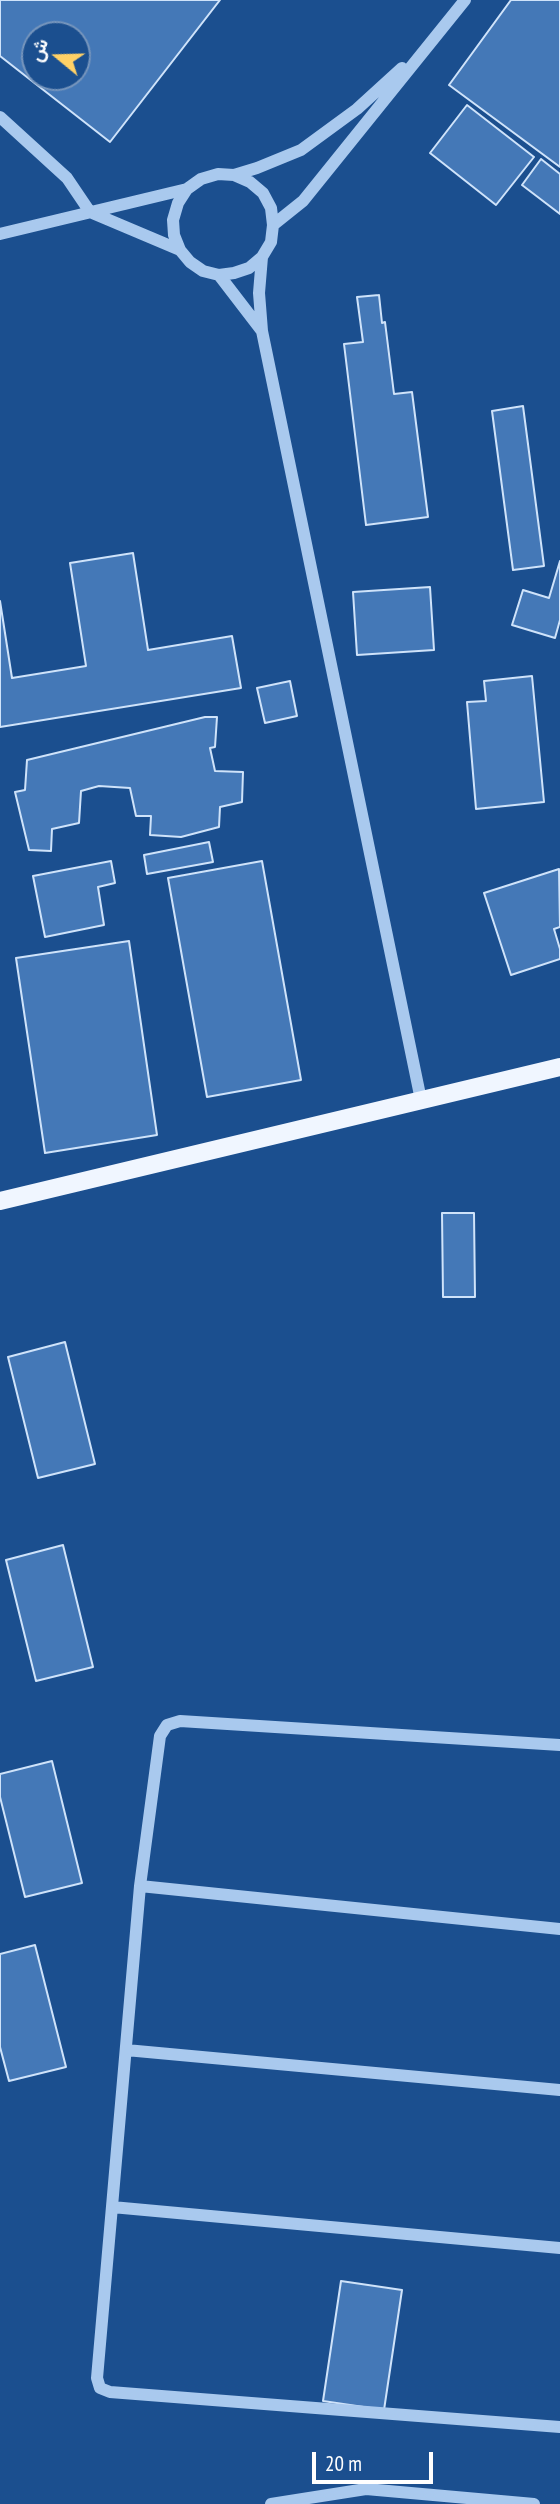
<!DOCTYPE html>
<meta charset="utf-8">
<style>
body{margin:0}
#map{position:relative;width:560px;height:2504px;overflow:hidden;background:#1b4f8f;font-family:"PT Sans Narrow",Vazirmatn,sans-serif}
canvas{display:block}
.north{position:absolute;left:21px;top:21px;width:70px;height:70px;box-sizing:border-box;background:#1b4f8f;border:2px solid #7695bc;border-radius:50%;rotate:289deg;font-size:19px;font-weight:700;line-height:28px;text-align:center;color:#fff}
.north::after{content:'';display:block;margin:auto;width:24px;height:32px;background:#ffd166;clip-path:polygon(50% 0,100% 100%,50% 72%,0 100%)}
.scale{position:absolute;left:312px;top:2452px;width:121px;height:32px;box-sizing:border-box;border:4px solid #fff;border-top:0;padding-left:9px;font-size:21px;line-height:24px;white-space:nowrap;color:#fff;-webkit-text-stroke:5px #1b4f8f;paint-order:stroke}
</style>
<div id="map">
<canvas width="560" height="2504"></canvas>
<div class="north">ش</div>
<div class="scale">20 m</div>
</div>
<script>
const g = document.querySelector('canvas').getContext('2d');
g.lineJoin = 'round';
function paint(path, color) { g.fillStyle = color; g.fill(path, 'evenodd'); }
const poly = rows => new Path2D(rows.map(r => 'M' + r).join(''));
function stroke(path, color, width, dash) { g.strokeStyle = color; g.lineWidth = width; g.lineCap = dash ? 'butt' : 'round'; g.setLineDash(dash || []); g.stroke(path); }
const building = poly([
 [0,0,220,0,110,142,0,56,0,0],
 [35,35,77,35,77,77,35,77,35,35],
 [511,0,560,0,560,167,449,85,511,0],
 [467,105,534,157,496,205,430,153,467,105],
 [541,159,560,174,560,214,522,185,541,159],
 [379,295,382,323,385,322,394,394,412,392,428,517,366,525,344,344,363,342,357,297,379,295],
 [523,406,544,566,513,570,492,411,523,406],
 [133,553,148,650,232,636,241,688,0,727,0,601,12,678,86,666,70,563,133,553],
 [560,561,560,620,555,638,512,625,523,590,549,598,560,561],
 [430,587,434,650,357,655,353,592,430,587],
 [532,676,544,802,476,809,467,702,486,701,484,681,532,676],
 [290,681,297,716,265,723,257,688,290,681],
 [205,717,217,717,215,747,210,748,215,771,243,772,242,802,220,807,219,827,181,837,150,835,151,816,136,816,130,788,99,786,81,791,79,823,52,829,51,851,29,850,15,792,25,790,27,760,205,717],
 [209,842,213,862,147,874,144,855,209,842],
 [111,861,115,883,98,887,104,925,45,937,33,876,111,861],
 [262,861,301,1080,207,1097,168,878,262,861],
 [559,869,560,927,554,929,560,949,560,959,511,975,484,893,559,869],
 [129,941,157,1135,45,1153,16,958,129,941],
 [442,1213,474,1213,475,1297,443,1297,442,1213],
 [65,1342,95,1464,38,1478,8,1357,65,1342],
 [63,1545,93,1667,36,1681,6,1560,63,1545],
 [52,1761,82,1883,25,1897,0,1797,0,1774,52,1761],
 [35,1945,66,2067,9,2081,0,2047,0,1954,35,1945],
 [341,2281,402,2290,384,2410,323,2401,341,2281]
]);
const minor = poly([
 [0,117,67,178,90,212,180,250],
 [234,175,257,168,301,150,357,109,402,68],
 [273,225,303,201,465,0],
 [0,234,187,189,201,179,218,174,234,175,250,182,263,193,271,208,273,225,271,242,262,257,249,268,234,273,219,275,203,271,190,262,180,250,174,235,173,220,178,203,187,189],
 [262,257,259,293,262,331,421,1100],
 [219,275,262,331],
 [560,1745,180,1721,167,1725,160,1736,140,1886,97,2378,100,2388,110,2392,560,2427],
 [140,1886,560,1929],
 [126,2050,560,2090],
 [112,2207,560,2248],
 [271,2504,366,2489,534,2504]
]);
const major = poly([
 [0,1201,560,1067]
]);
paint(building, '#4478b7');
stroke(building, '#cfe3fa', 2);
stroke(minor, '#a9c9ee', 12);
stroke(major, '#f0f6ff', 18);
</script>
